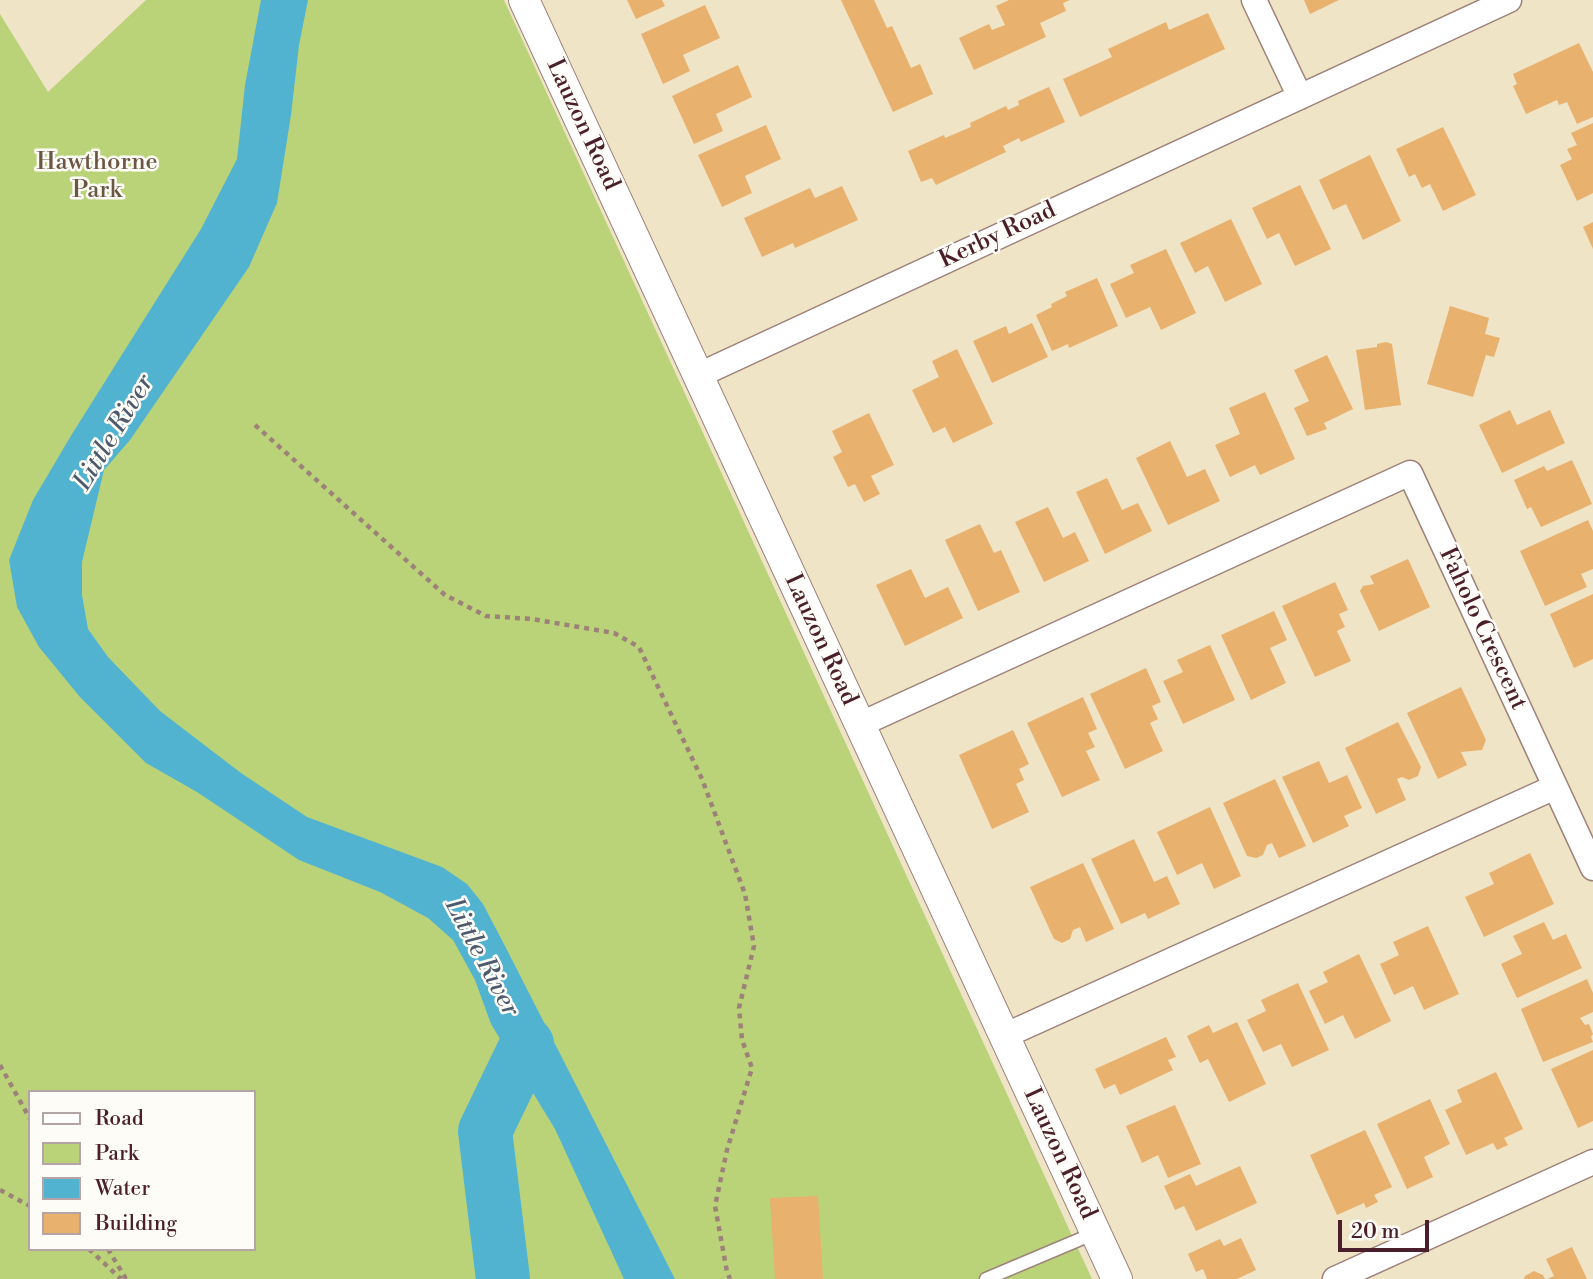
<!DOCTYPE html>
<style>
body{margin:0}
#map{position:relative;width:1593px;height:1279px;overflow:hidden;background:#f0e4c7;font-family:"Libre Bodoni",serif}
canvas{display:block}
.legend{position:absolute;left:28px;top:1090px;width:228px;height:161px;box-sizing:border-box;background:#fdfcf7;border:2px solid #b5a4a5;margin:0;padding:9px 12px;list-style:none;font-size:21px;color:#4a1f2b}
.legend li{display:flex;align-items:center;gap:14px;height:35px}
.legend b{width:35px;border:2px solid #b5a4a5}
.scale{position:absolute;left:1338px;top:1220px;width:91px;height:32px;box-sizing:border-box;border:4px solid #4a1f2b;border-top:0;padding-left:9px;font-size:21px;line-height:24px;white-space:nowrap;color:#4a1f2b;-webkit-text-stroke:5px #fdfcf7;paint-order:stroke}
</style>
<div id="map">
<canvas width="1593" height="1279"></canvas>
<ul class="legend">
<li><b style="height:9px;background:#fff"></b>Road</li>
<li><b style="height:19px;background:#bad378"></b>Park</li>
<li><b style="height:19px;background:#52b3d1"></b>Water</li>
<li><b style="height:19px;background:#e8b16e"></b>Building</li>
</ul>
<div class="scale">20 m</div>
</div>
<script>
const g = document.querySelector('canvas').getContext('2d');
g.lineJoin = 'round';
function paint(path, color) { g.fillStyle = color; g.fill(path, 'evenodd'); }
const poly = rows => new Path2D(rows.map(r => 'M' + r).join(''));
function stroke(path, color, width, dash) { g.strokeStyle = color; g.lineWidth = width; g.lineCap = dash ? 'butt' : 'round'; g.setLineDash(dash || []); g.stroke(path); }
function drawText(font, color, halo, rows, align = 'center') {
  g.font = font + ' "Libre Bodoni",serif'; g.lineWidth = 5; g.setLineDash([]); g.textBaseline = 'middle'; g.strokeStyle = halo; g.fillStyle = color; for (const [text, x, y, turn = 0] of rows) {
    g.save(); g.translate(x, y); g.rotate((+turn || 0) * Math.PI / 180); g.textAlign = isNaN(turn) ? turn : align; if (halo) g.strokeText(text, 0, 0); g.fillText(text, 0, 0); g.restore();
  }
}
const green = poly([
 [146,0,504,0,1092,1279,0,1279,0,14,48,92],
 [30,1092,254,1092,254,1249,30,1249]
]);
const water = poly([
 [261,0,308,0,299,45,291,115,277,203,249,267,130,440,104,470,82,562,82,595,88,629,108,657,160,711,241,773,307,817,442,867,467,884,483,904,505,946,675,1279,624,1279,555,1129,491,1024,475,980,453,940,428,918,380,892,299,860,197,792,146,763,80,697,39,647,17,607,9,560,33,500,72,434,201,229,237,159,245,85]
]);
const river = poly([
 [503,1279,485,1131,527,1044]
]);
const building = poly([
 [627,0,662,0,665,6,636,19],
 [841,0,874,0,887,28,892,26,911,68,920,64,933,94,893,112],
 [1009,0,1070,0,1063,3,1066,11,1040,23,1046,37,974,70,959,38,989,24,992,30,1005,25,996,6],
 [1304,0,1339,0,1310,14],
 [705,5,720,38,683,55,690,71,663,84,641,34],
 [1208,13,1225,49,1080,117,1063,79,1112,57,1108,49,1166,22,1169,30],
 [1579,43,1593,72,1593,117,1577,124,1567,102,1559,105,1557,100,1526,114,1513,86,1517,84,1513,74],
 [738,65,752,97,716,114,723,131,694,144,672,96],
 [1049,87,1065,122,1021,142,1019,138,1003,146,1006,152,936,185,932,178,921,182,908,151,944,135,945,138,971,127,970,123,1006,106,1008,110,1019,105,1018,101],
 [1593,123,1593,193,1577,201,1560,165,1572,159,1567,149,1577,145,1571,133],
 [766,125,781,159,745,176,752,193,722,207,698,155],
 [1443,127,1476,195,1443,211,1430,184,1422,188,1415,174,1409,177,1396,149],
 [1370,155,1401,221,1363,240,1346,204,1333,210,1319,180],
 [1300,185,1331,249,1295,266,1279,233,1267,239,1252,208],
 [842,186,858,220,795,248,793,243,762,257,744,218,810,188,815,198],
 [1231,219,1262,284,1225,302,1208,266,1195,273,1180,243],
 [1593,222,1593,249,1583,227],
 [1166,249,1196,313,1161,330,1150,307,1126,318,1110,284,1134,273,1130,265],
 [1097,278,1118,326,1069,348,1068,344,1052,351,1036,315,1052,307,1051,304,1067,296,1065,292],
 [1450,306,1489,318,1485,334,1500,338,1494,357,1486,355,1473,397,1427,384],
 [1032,323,1048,357,992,383,973,341,1006,326,1009,334],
 [1386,342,1392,344,1401,405,1365,410,1356,350,1377,347,1377,344],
 [957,349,993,424,953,443,945,427,933,433,912,390,939,377,932,361],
 [1327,355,1353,409,1324,423,1327,429,1307,436,1294,408,1309,401,1294,370],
 [1265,392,1295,459,1260,475,1255,465,1230,477,1215,445,1240,434,1229,408],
 [1510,410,1517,425,1550,410,1565,443,1502,473,1479,425],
 [869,413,894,465,871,476,880,494,864,502,855,484,848,487,833,457,842,452,832,431],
 [1170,441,1187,477,1205,469,1220,501,1168,525,1136,458],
 [1572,460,1592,504,1541,527,1531,507,1527,509,1514,480,1544,466,1547,471],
 [1107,478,1122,510,1138,503,1152,531,1105,554,1076,492],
 [1048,507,1063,538,1075,532,1089,561,1044,582,1015,522],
 [1588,520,1593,531,1593,569,1581,574,1587,587,1545,606,1520,551],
 [980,524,994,553,1001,550,1020,592,978,611,945,540],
 [1408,559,1430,607,1379,631,1360,591,1363,586,1374,584,1370,576],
 [911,569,925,598,948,587,963,618,905,646,876,585],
 [1335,582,1348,610,1339,614,1345,627,1337,631,1351,661,1315,677,1282,606],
 [1593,594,1593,659,1574,668,1550,614],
 [1274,611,1287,640,1270,648,1286,683,1251,700,1221,635],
 [1210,645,1235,700,1183,724,1163,681,1183,672,1177,660],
 [1146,668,1161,702,1152,706,1158,719,1150,723,1163,751,1125,769,1090,694],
 [1461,687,1486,740,1482,750,1461,752,1467,765,1438,779,1407,713],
 [1083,697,1097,729,1088,733,1095,747,1086,751,1100,780,1062,797,1027,723],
 [1398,722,1421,767,1418,776,1409,780,1402,777,1397,779,1406,800,1376,814,1345,748],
 [1013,730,1029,764,1019,769,1024,780,1016,784,1029,812,992,829,959,755],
 [1319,761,1329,783,1347,775,1362,808,1344,816,1349,826,1313,843,1282,777],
 [1275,779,1306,846,1279,858,1272,843,1267,845,1263,855,1256,858,1247,856,1223,803],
 [1210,807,1241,876,1214,889,1202,863,1177,875,1157,832],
 [1134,839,1154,882,1167,876,1180,904,1148,919,1145,913,1121,924,1091,859],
 [1530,853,1554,904,1484,937,1465,897,1494,884,1489,873],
 [1083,863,1114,929,1086,942,1080,927,1073,930,1070,939,1062,943,1054,939,1030,887],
 [1544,922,1553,940,1566,934,1582,968,1517,998,1501,964,1522,954,1513,936],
 [1428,926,1459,994,1424,1010,1413,986,1394,995,1380,964,1399,955,1393,942],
 [1359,954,1391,1021,1355,1039,1343,1015,1325,1024,1309,991,1328,982,1323,972],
 [1587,979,1593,993,1593,1012,1580,1018,1585,1025,1589,1024,1593,1034,1591,1037,1593,1042,1543,1062,1521,1009],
 [1298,983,1329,1050,1292,1067,1281,1044,1263,1052,1247,1020,1266,1011,1261,1000],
 [1237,1022,1266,1084,1229,1102,1208,1059,1200,1063,1187,1036,1209,1025,1213,1033],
 [1166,1037,1176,1057,1168,1060,1173,1070,1120,1095,1115,1084,1104,1089,1095,1069],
 [1593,1050,1593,1121,1578,1128,1551,1069],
 [1496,1072,1523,1129,1504,1138,1508,1145,1497,1150,1493,1143,1466,1155,1445,1110,1462,1102,1457,1090],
 [1430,1099,1450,1144,1424,1157,1433,1177,1407,1189,1377,1124],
 [1175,1105,1201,1164,1168,1178,1158,1155,1142,1163,1126,1126],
 [1365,1130,1392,1187,1374,1195,1378,1202,1366,1208,1364,1203,1337,1215,1310,1155],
 [1240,1166,1257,1203,1196,1231,1184,1206,1175,1210,1164,1186,1190,1174,1196,1186],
 [818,1196,823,1279,775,1279,770,1198],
 [1241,1238,1256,1270,1237,1279,1207,1279,1203,1269,1196,1272,1188,1254,1220,1239,1224,1246],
 [1572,1247,1587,1279,1547,1279,1554,1276,1546,1259],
 [1534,1271,1543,1275,1545,1279,1524,1279,1525,1276]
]);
const path = poly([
 [255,425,445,595,486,616,532,619,614,633,639,647,702,779,745,894,754,946,739,1008,742,1040,752,1068,727,1150,715,1206,727,1272,730,1279],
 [0,1065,30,1119],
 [0,1190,30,1206],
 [89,1249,121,1279],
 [108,1249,126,1279]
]);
const service = poly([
 [986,1279,1095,1233]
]);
const minor = poly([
 [1254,0,1300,97],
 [697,376,1509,0],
 [859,725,1410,473,1593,868],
 [1004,1036,1555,787],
 [1335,1279,1593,1162]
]);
const tertiary = poly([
 [524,0,1117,1279]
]);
const streetNames = [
 ["Lauzon Road",582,125,65],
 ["Kerby Road",998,236,-25],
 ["Faholo Crescent",1482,629,65],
 ["Lauzon Road",820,640,65],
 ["Lauzon Road",1059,1154,65]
];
const parkNames = [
 ["Hawthorne",97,163],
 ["Park",97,191]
];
const waterNames = [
 ["Little River",115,433,-59],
 ["Little River",481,958,62]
];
paint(green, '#bad378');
paint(water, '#52b3d1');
stroke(river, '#52b3d1', 54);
paint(building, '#e8b16e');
stroke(service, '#9d8279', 15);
stroke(minor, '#9d8279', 27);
stroke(tertiary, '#9d8279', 32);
stroke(path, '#9d8279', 4.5, [5, 5]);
stroke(service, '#fff', 12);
stroke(minor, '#fff', 24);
stroke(tertiary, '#fff', 30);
drawText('24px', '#4a1f2b', '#fdfcf7', streetNames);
drawText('24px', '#6c5542', '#fdfcf7', parkNames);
drawText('italic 26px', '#4d5a6d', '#fdfcf7', waterNames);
</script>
